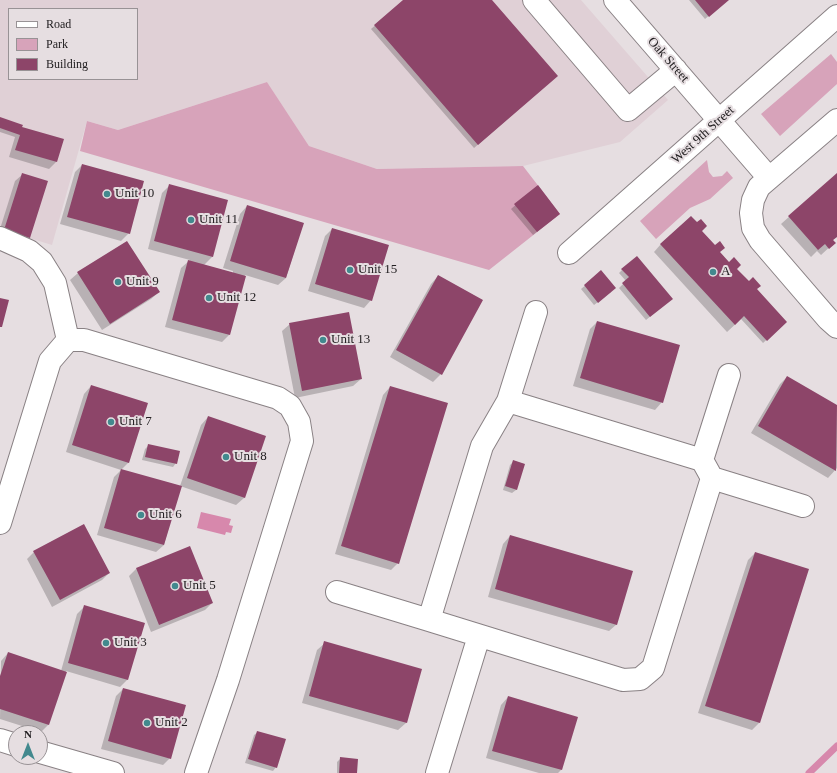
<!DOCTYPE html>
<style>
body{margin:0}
#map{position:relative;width:837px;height:773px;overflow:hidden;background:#e6dee1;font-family:"Times New Roman",serif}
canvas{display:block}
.legend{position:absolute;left:8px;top:8px;width:130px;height:72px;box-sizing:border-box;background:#e6dee1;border:1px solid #989295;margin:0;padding:5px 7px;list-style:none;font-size:12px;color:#232022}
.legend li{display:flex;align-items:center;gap:8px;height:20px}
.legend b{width:20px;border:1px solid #989295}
.north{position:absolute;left:8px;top:725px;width:40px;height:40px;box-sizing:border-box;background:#e6dee1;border:1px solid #989295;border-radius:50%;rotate:0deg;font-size:11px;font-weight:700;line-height:16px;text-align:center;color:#232022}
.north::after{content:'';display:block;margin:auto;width:14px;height:18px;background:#42898e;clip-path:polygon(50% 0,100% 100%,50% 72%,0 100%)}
</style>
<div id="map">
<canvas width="837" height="773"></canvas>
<ul class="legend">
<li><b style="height:5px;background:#fff"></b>Road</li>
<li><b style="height:11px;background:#d7a3ba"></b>Park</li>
<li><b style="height:11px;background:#8d4569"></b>Building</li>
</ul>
<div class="north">N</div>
</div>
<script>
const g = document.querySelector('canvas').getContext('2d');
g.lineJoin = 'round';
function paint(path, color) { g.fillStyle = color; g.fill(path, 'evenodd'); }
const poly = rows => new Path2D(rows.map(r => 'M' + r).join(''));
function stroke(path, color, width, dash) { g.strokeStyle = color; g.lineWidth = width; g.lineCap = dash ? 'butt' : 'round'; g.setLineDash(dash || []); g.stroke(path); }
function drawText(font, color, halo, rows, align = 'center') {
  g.font = font + ' "Times New Roman",serif'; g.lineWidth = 4; g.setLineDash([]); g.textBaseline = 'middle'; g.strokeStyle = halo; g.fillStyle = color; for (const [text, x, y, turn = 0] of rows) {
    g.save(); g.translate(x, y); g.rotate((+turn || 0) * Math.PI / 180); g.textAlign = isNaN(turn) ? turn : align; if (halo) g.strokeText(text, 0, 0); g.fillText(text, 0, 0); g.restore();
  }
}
const built = poly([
 [0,0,581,0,668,100,620,142,523,166,377,169,309,146,267,82,118,130,87,121,52,245,0,229],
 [9,9,137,9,137,79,9,79]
]);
const green = poly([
 [831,54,837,62,837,84,780,136,761,114],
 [267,82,309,146,377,169,523,166,560,214,489,270,80,151,87,121,118,130],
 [707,160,709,172,713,177,722,176,727,171,733,178,710,199,690,208,656,239,640,221]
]);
const water = poly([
 [201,512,231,519,229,525,233,526,231,533,226,532,225,535,197,528]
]);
const shadow = poly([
 [404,0,490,0,553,79,474,148,371,29],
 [689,0,728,0,705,19],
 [0,118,20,131,63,140,56,162,49,169,9,157,15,137,0,132],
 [82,165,129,233,121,241,60,224,75,172],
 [23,174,30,237,22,244,0,229,15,181],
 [837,174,837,236,833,240,834,243,821,255,817,251,811,257,781,224],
 [170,185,213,256,204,265,233,273,233,271,223,268,240,214,247,206,303,223,286,278,278,285,245,275,229,335,222,342,165,327,181,268,190,260,148,249,162,193],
 [537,186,556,217,533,235,511,209],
 [332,229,371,300,364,308,308,291,325,236],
 [701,231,729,263,756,289,782,326,763,343,741,319,727,332,654,252,661,244],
 [127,242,159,292,151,299,102,330,70,280,78,273],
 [622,270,668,302,646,320,619,288,626,281,619,273],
 [601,272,611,292,594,305,581,289],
 [438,276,482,300,441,374,433,382,390,357,431,284],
 [597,322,662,402,655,410,573,386,590,329],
 [290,324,361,379,353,386,295,398,282,331],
 [787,377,837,406,837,468,828,478,751,433,780,384],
 [91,386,129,462,121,470,180,486,201,425,208,417,265,437,244,498,236,505,180,486,164,545,156,552,97,535,114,477,121,470,66,452,84,394],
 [390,387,398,563,391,570,335,554,383,395],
 [149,445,176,463,173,467,142,460,145,449],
 [514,461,524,464,516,490,512,493,503,490,510,465],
 [510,536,617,624,609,631,488,597,503,544],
 [34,552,109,573,102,580,52,607,27,559],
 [755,553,759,723,752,730,698,713,748,560],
 [136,569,212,603,205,610,151,632,129,576],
 [85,606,144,623,127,680,120,687,66,671,48,725,41,732,0,719,1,661,8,653,61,671,77,614],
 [325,643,421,670,406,723,398,730,302,703,317,650],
 [123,689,170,758,163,765,101,749,116,696],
 [508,697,576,717,561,770,558,773,539,773,486,758,501,705],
 [258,732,276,767,273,771,245,763,254,735],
 [341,758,356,773,337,773,337,762]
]);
const stream = poly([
 [809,773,837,746]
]);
const building = poly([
 [403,0,492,0,558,76,478,145,374,25],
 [695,0,729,0,709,17],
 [0,117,23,125,22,127,64,139,57,162,15,150,20,135,0,128],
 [82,164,144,181,130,234,67,217],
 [22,173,48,181,30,238,4,230],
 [837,173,837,237,833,240,836,243,829,249,825,244,818,250,788,216],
 [169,184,228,200,213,257,154,241],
 [538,185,560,214,537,232,514,204],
 [247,205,304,223,286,278,230,261],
 [691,216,697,222,701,219,707,226,702,231,715,245,720,241,725,248,720,252,729,262,734,257,741,265,737,269,749,281,753,277,761,286,757,289,787,322,767,341,744,316,735,325,660,244],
 [332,228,389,245,372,301,315,284],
 [127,241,160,292,110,324,77,272],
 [637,256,673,299,650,317,622,283,629,277,621,269],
 [188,260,246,276,230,335,172,320],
 [601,270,616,288,598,303,584,285],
 [438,275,483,300,442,375,396,350],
 [0,298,9,300,2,327,0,327],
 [349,312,362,379,302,391,289,323],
 [597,321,680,345,663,403,580,378],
 [787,376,837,405,836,471,758,426],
 [91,385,148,403,129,463,72,445],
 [390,386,448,403,399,564,341,546],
 [208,416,266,436,245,498,187,478],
 [148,444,180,451,177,464,145,457],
 [513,460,525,464,517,490,505,486],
 [121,469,182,486,164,545,104,528],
 [84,524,110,573,60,600,33,551],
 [510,535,633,571,617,625,495,589],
 [190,546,213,603,159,625,136,568],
 [755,552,809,569,760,723,705,706],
 [84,605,145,623,128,680,68,663],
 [324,641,422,669,407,723,309,696],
 [8,652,67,672,49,725,0,709,0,676],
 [123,688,186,705,171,759,108,741],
 [508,696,578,717,562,770,492,751],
 [257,731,286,739,277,768,248,759],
 [340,757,358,759,357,773,339,773]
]);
const minor = poly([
 [534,0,628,110,676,70],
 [615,0,769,178],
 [837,120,759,187,753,200,751,213,753,228,760,240,828,319,837,327],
 [0,238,29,251,42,262,55,283,68,340],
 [569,253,837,16],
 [508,401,702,460,712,478,653,668,640,679,623,680,429,620,482,446,508,401],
 [508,401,536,312],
 [702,460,729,375],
 [712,478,803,506],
 [0,523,50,361,68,340,84,340,278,398,290,406,299,422,302,441,228,680,196,773],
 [337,592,429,620],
 [0,740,16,745],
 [40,752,113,773],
 [437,773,479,636]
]);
const markers = [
 [107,194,4,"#42898e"],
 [191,220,4,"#42898e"],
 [350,270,4,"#42898e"],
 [713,272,4,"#42898e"],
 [118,282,4,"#42898e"],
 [209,298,4,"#42898e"],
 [323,340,4,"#42898e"],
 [111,422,4,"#42898e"],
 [226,457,4,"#42898e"],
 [141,515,4,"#42898e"],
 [175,586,4,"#42898e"],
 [106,643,4,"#42898e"],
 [147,723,4,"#42898e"]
];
const streetNames = [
 ["Oak Street",668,60,49],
 ["West 9th Street",703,135,-42]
];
const poiNames = [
 ["Unit 10",115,194],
 ["Unit 11",199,220],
 ["Unit 15",358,270],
 ["A",721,272],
 ["Unit 9",126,282],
 ["Unit 12",217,298],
 ["Unit 13",331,340],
 ["Unit 7",119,422],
 ["Unit 8",234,457],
 ["Unit 6",149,515],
 ["Unit 5",183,586],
 ["Unit 3",114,643],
 ["Unit 2",155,723]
];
paint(built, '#e0d0d6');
paint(green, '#d7a3ba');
paint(water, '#d788ac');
paint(shadow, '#0003');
stroke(stream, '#d788ac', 7);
paint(building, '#8d4569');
stroke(minor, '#898184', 24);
stroke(minor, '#fff', 22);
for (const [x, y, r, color] of markers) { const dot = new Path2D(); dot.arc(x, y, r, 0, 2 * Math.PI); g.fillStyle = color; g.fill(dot); stroke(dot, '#e6dee1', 1.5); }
drawText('13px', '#232022', '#e6dee1', streetNames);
drawText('13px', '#232022', '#e6dee1', poiNames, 'left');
</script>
